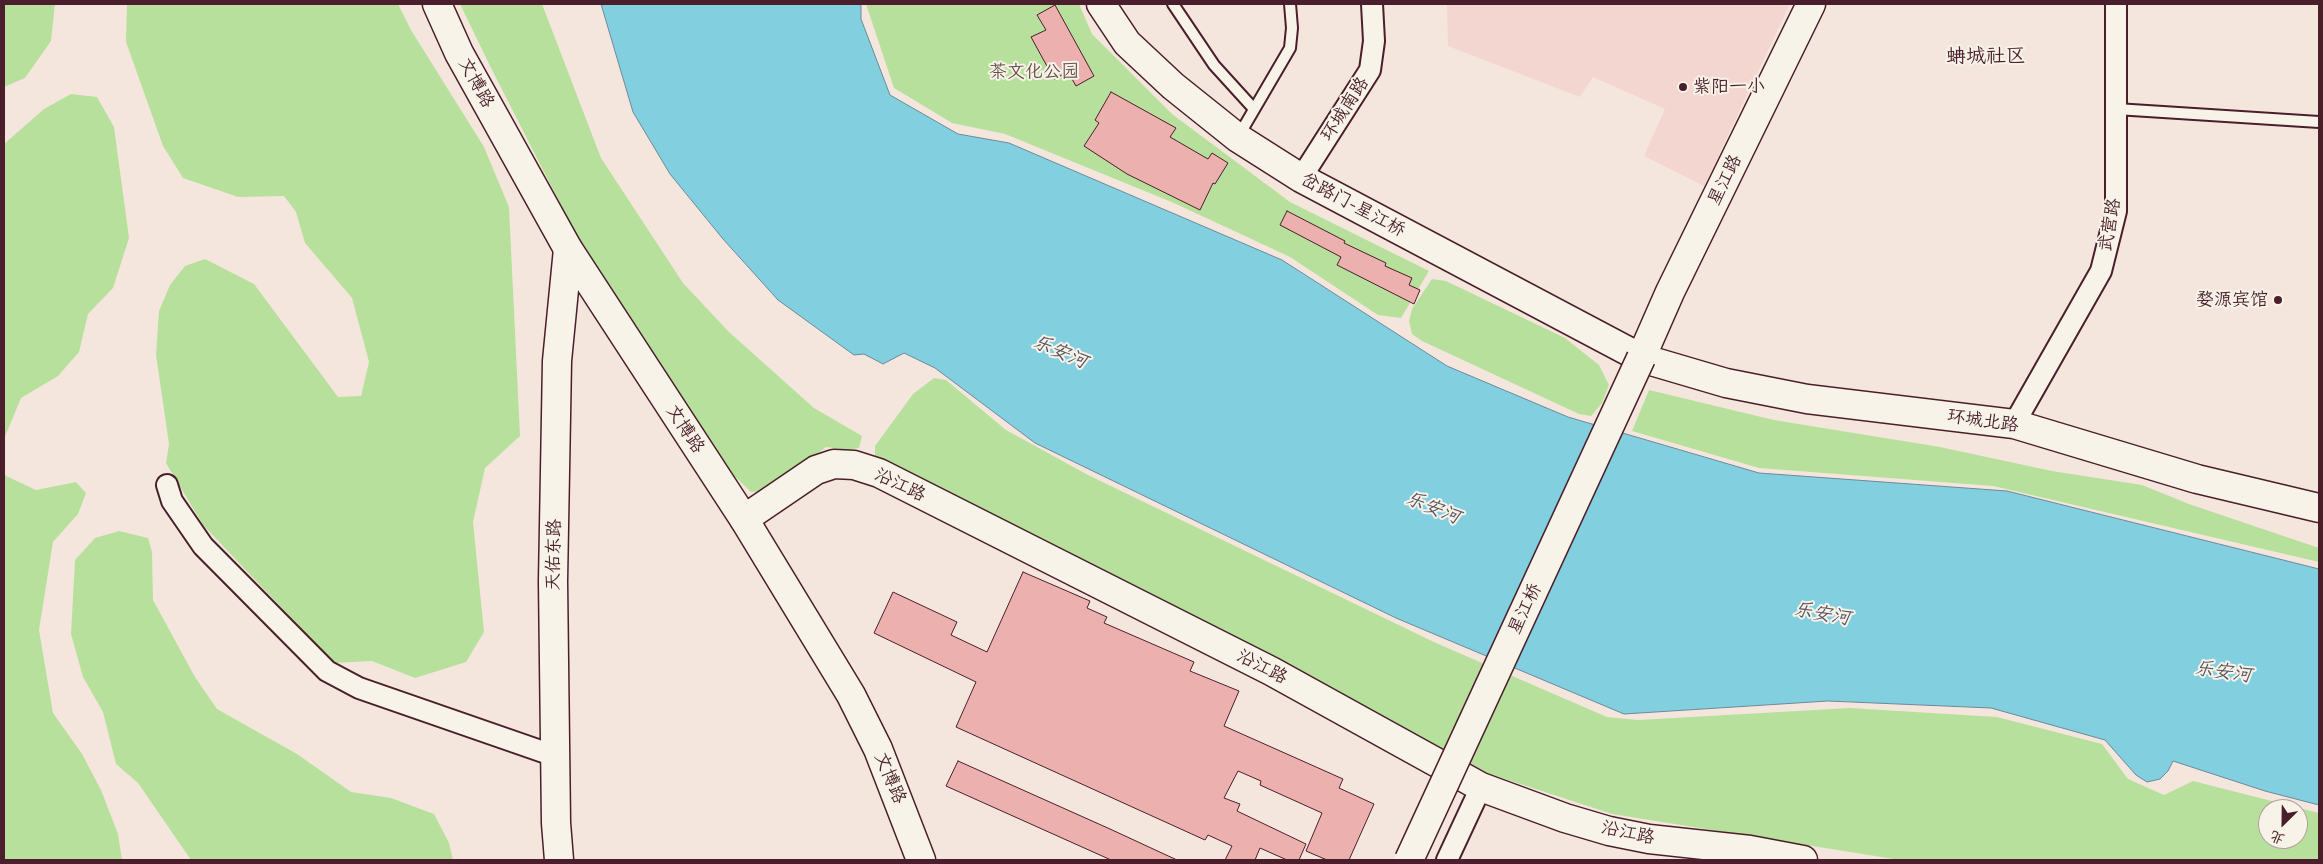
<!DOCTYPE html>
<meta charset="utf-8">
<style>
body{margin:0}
#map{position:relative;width:2323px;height:864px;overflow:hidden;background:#f5e6dd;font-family:"Comic Neue","LXGW WenKai TC",sans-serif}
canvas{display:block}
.frame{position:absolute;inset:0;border:5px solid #4a1f2b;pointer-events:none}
.north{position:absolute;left:2258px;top:799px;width:50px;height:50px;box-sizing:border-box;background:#f7f3e8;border:1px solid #b29e9c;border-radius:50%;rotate:203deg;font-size:14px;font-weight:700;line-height:20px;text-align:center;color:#4a1f2b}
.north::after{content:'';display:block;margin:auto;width:18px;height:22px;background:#4a1f2b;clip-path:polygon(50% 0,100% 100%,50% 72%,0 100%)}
</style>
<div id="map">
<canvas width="2323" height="864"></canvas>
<div class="frame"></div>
<div class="north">北</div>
</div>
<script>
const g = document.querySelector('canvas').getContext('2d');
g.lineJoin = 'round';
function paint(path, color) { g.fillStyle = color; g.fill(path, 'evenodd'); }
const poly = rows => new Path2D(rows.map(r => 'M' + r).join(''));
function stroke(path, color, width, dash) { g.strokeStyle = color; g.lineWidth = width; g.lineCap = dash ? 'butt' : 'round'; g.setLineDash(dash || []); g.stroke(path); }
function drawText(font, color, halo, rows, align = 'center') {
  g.font = font + ' "Comic Neue","LXGW WenKai TC",sans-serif'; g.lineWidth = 4; g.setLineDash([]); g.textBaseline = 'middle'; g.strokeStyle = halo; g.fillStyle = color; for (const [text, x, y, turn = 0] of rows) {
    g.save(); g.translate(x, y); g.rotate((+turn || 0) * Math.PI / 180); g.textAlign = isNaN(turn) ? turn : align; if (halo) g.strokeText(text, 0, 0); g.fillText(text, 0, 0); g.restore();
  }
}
const built = poly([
 [1447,4,1790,4,1704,186,1644,156,1665,109,1593,77,1580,97,1448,46]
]);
const green = poly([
 [4,4,55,4,51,41,25,78,4,87],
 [127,4,398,4,411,30,484,147,509,207,520,436,485,468,473,522,484,632,466,662,415,678,372,661,334,663,203,525,166,463,169,444,156,355,159,311,170,285,185,266,205,259,254,284,338,397,361,396,369,362,352,298,305,243,296,212,284,196,238,197,183,178,163,146,126,42],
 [460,4,542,4,601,158,683,283,729,332,814,408,862,436,859,448,848,450,826,447,771,490,751,492,707,450,596,274,491,68],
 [866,4,1079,4,1092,34,1172,114,1290,202,1429,271,1401,318,1378,315,1290,257,1174,203,1005,134,952,123,894,88],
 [71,94,97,97,114,127,129,238,113,288,88,314,79,352,58,376,21,398,4,439,4,144,44,109],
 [1432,279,1446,281,1565,338,1599,365,1609,385,1602,403,1591,416,1579,414,1422,341,1412,334,1409,321,1412,309],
 [934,378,946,380,1006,430,1088,475,1436,643,1607,717,1638,720,1850,708,1997,717,2102,744,2128,779,2164,795,2193,781,2319,813,2319,860,1900,860,1612,814,1490,774,875,457,875,446,913,394],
 [2268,809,2298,809,2298,839,2268,839],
 [1649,390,1774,420,1940,447,2052,471,2142,485,2189,504,2319,548,2319,562,1993,486,1759,468,1632,431],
 [4,472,6,476,36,490,76,482,86,493,78,514,53,542,39,630,53,713,82,754,101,790,118,834,122,860,4,860],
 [119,531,148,538,152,552,153,600,195,677,217,709,297,754,351,792,391,798,434,814,449,843,453,860,191,860,138,783,116,764,103,712,83,677,71,634,75,560,95,538]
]);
const water = poly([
 [601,4,861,4,861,19,890,95,958,134,1009,143,1282,260,1447,366,1568,417,1759,473,2007,491,2319,569,2319,805,2265,791,2173,761,2168,771,2160,779,2147,782,2136,775,2105,740,1991,708,1828,701,1624,714,1396,618,1035,443,935,368,904,353,883,364,864,354,854,355,778,300,723,239,670,174,633,112,601,4]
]);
const building = poly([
 [1055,5,1094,76,1076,86,1068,72,1054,79,1031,37,1046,30,1037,15,1055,5],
 [1111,92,1176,128,1170,137,1208,159,1212,153,1228,163,1215,184,1213,183,1200,210,1127,174,1084,146,1099,123,1095,120,1111,92],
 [1287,211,1345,241,1344,243,1386,263,1385,266,1412,278,1409,285,1420,290,1414,304,1337,265,1341,257,1280,225,1287,211],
 [1023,572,1090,601,1087,608,1107,617,1104,623,1194,662,1190,671,1239,691,1224,726,1343,779,1339,788,1374,804,1349,860,1327,860,1306,851,1322,813,1260,785,1261,781,1238,771,1224,798,1240,804,1237,811,1306,844,1299,860,1287,860,1260,848,1255,860,1225,860,1232,846,1208,835,1205,840,956,727,976,682,874,633,893,592,957,622,951,635,987,652,1023,572],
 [958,761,1110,829,1177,860,1111,860,946,786,958,761]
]);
const lane = poly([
 [1173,4,1214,65,1254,109],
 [2116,109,2319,122],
 [1238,137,1290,48,1292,28,1290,4]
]);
const street = poly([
 [1301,178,1370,70,1374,41,1372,4],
 [2014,424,2101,271,2116,211,2116,4],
 [167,485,172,501,203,546,327,671,359,688,555,756],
 [1447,860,1481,787]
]);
const secondary = poly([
 [1101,4,1127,43,1173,86,1238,138,1301,178,1641,358,1726,383,1807,399,2014,424,2197,479,2319,508],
 [1641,358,1670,292,1811,4],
 [744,519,816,470,834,464,854,465,879,473,1271,671,1481,787,1565,818,1609,831,1649,839,1750,850,1803,860],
 [559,860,556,823,553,581,557,361,568,249]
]);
const primary = poly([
 [437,4,459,53,568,249,744,519,851,695,878,749,921,860]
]);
const secondaryBridge = poly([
 [1409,860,1641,358]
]);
const markers = [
 [1683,87,5,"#4a1f2b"],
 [2278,300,5,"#4a1f2b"]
];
const parkNames = [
 ["茶文化公园",1034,72]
];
const streetNames = [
 ["文博路",476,83,61],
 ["环城南路",1345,109,-57],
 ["星江路",1725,180,-64],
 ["岔路门-星江桥",1353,205,28],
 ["武营路",2110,225,-80],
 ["环城北路",1983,421,8],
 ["文博路",685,429,57],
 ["沿江路",900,485,25],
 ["天佑东路",554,555,-89],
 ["星江桥",1525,609,-65],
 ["沿江路",1262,667,27],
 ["文博路",890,778,67],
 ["沿江路",1628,833,12]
];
const poiNames = [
 ["紫阳一小",1693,87],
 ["婺源宾馆",2268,300,"right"]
];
const waterNames = [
 ["乐安河",1060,352,23],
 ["乐安河",1433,508,22],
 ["乐安河",1822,614,10],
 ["乐安河",2223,672,8]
];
const quarterNames = [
 ["蚺城社区",1986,56]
];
paint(built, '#f2d6cf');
paint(green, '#b8e09d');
paint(water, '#82cfe0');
stroke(water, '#6c8998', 1);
paint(building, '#ecb0af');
stroke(building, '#4a1f2b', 1);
stroke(lane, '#4a1f2b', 14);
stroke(street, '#4a1f2b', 24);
stroke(secondary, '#4a1f2b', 31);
stroke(primary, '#4a1f2b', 31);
stroke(lane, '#f7f3e8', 10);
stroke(street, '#f7f3e8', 20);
stroke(secondary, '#f7f3e8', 28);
stroke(primary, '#f7f3e8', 28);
stroke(secondaryBridge, '#4a1f2b', 31, []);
stroke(secondaryBridge, '#f7f3e8', 28);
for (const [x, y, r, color] of markers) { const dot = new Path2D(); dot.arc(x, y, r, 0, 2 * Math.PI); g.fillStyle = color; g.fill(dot); stroke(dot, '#f7f3e8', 2); }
drawText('18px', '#664f48', '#f7f3e8', parkNames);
drawText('18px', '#4a1f2b', '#f7f3e8', streetNames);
drawText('18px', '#4a1f2b', '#f7f3e8', poiNames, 'left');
drawText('italic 19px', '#5b5461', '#f7f3e8', waterNames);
drawText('20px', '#4a1f2b', '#f7f3e8', quarterNames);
</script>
